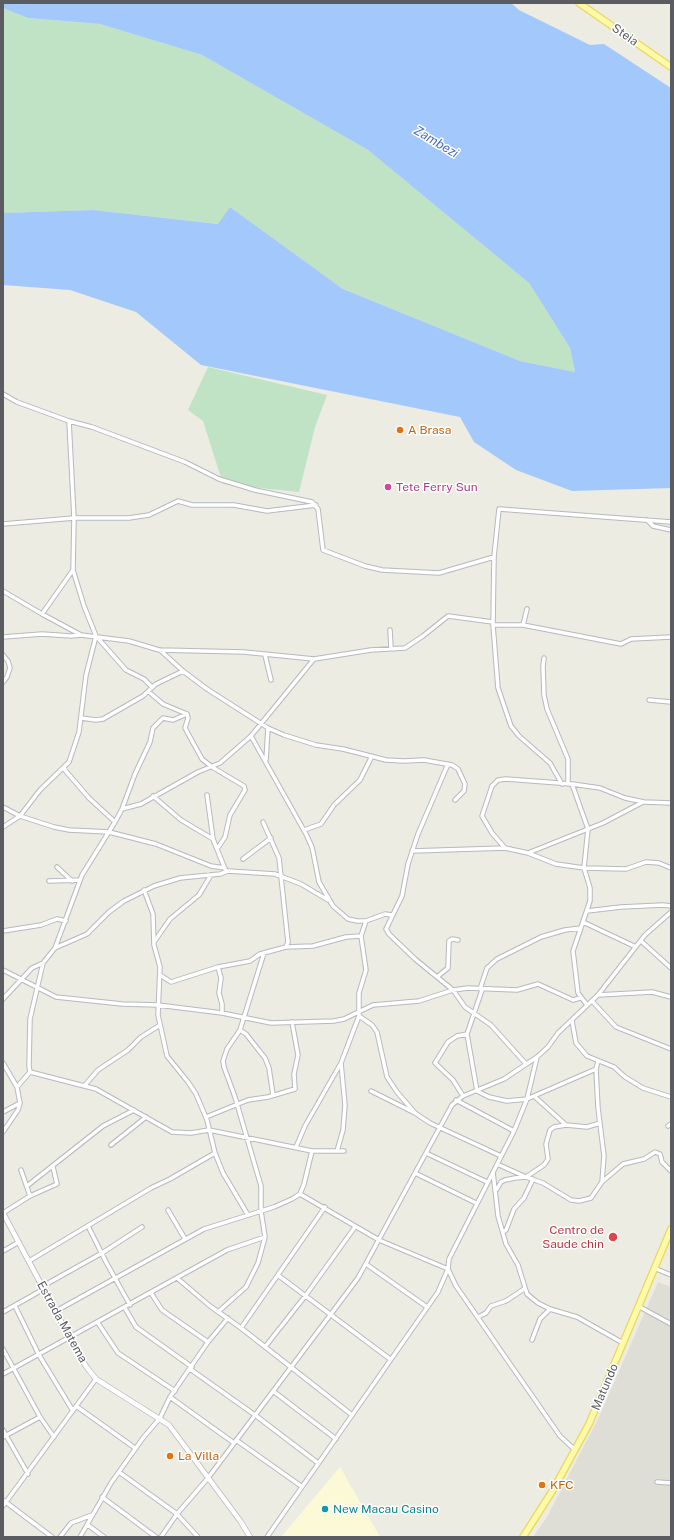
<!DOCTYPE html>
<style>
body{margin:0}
#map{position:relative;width:674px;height:1540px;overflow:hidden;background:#ecece2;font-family:"Public Sans",sans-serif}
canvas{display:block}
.frame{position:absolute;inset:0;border:4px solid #5a5c62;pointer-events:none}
</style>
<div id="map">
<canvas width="674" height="1540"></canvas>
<div class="frame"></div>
</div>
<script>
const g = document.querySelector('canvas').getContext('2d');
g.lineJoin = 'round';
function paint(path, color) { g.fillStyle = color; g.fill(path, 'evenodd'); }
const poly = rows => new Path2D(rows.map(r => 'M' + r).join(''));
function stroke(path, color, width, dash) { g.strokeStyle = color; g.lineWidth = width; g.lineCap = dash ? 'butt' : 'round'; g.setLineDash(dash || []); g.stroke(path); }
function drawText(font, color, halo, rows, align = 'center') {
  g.font = font + ' "Public Sans",sans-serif'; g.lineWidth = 3; g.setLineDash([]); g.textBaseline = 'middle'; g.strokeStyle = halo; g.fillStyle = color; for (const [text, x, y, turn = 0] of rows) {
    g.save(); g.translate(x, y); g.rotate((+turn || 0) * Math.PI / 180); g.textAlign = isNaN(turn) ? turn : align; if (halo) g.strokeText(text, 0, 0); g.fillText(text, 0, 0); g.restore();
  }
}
const commercial = poly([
 [340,1467,380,1537,281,1537]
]);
const industrial = poly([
 [658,1282,671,1287,671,1537,533,1537,547,1517,599,1417]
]);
const green = poly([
 [3,8,28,18,100,24,202,55,368,150,529,283,570,348,575,372,520,361,343,289,230,207,219,224,93,210,3,213],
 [208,367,327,395,315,427,299,492,223,484,203,421,188,410]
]);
const water = poly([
 [3,3,511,3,519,10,590,45,604,44,671,88,671,488,572,491,516,470,474,442,460,417,201,365,136,312,70,290,3,285,3,213,93,210,218,224,230,207,343,289,520,361,575,372,570,348,529,283,368,150,202,55,100,24,28,18,3,8]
]);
const minor = poly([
 [3,394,17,402,69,421,92,427,185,462,219,479,255,490,312,502,318,509,323,550,365,566,382,570,439,573,494,557],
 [69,421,74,518,73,570,84,606,96,636,126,670,144,679,152,687],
 [647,520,653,526,671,530],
 [3,524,74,518,129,518,149,515,178,501,192,505,234,505,267,511,316,505],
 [3,591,42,614,81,635,129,641,159,650,244,652,314,659,371,650,405,648,423,636,448,616,493,622],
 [42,614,73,570],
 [493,625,523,625,621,644,631,639,671,637],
 [523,625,527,609],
 [390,630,391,648],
 [3,637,42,634,71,636,81,635],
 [160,650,183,671,207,689,268,728,284,735,316,745,343,749,386,760,404,761,424,760,452,765,458,769,465,784,464,791,455,800],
 [3,655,8,661,10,668,7,677,3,682],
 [265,655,271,680],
 [544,658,543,666,544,695,547,709,568,759,568,784],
 [149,692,163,704,187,714,188,718,185,728,202,759,212,767,244,786,245,790,230,815,225,837,217,849],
 [649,700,671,702],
 [81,718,96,720,103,719,143,696,156,684,183,671],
 [251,736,306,834,312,847,319,882,333,906,348,919,357,921,366,921,385,914,392,915],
 [266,760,268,728],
 [448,764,418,834,408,864,402,896,386,929,389,934,415,959,453,990,465,1007,491,1025,526,1064],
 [64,769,89,798,115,822],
 [562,784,550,763,519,736,511,726,498,688,493,625,494,557,499,509,671,522],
 [572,784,588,829,584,868,590,888,590,901,573,951,578,993,587,1005],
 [207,795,213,839,225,869],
 [153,796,181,820,213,839],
 [3,807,20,816,54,827,69,830,109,832,156,844,211,866,225,868],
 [122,809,141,804,198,772,220,763,251,736,314,659],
 [263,822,279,858,288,942,286,947],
 [3,827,20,816,40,790,69,762,79,732,86,675,96,636],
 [304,830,321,824,334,805,360,780,372,756],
 [505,848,492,833,482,816,492,786,498,780,506,779,572,784,600,788,625,798,644,802,671,803],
 [412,851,505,848,528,853,556,864,584,868,626,869,646,862,659,863,671,868],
 [528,853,603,823,643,802],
 [243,859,271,838],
 [57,867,72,881],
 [49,881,80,880],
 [144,890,153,914,154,945,160,967,158,1015,167,1056,188,1082,196,1094,207,1120,215,1153,223,1173,248,1215],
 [587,911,621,907,663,905,671,906],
 [583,922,636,947],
 [3,931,41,925,57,919,66,921],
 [641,941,671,968],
 [154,942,170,919,199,895,211,875],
 [55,948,87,934,109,912,124,901,154,886,180,878,220,874,228,871,275,874,301,884,328,900],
 [218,967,221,978,219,993,222,1004,222,1013],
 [3,970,56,997,122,1004,158,1005,222,1013,271,1023,334,1021,344,1019,373,1005,419,1001,453,990,468,988,517,990,538,984,573,1000,580,998],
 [160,975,171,982,218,967,250,961,260,954,286,947,313,946,346,937,361,936],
 [437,977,448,968,449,941,452,939,458,940],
 [480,989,487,968,497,959,541,937,565,930,581,928],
 [482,990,467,1034,477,1091,489,1097,507,1101,527,1099,596,1069],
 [598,995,652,992,671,997],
 [3,999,32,968,43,963],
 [592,1001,616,1027,671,1049],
 [359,1016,372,1025,377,1032,387,1077,397,1092,415,1113,430,1123,501,1156],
 [572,1021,576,1043,587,1056,614,1067,625,1077,643,1088,671,1097],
 [240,1030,246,1034,265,1058,269,1068,273,1095],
 [3,1063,17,1087,20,1103,18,1110,3,1132],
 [30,1072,29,1066,30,1019,43,963,55,948,82,875,115,822,122,809,135,774,150,742,153,728,163,718,173,720,187,714],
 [85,1085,98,1070,128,1050,141,1037,160,1025],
 [17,1087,30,1072,96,1089,172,1132,191,1133,209,1130,312,1151,344,1151],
 [371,1091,413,1112],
 [463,1096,453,1080,435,1063,448,1042,457,1036,467,1034],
 [534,1096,566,1125],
 [456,1100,514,1131],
 [3,1112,20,1103],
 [206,1117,248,1100,268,1097,295,1089,294,1074,298,1055,292,1022],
 [668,1126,671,1124],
 [111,1145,146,1117],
 [296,1147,305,1126,341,1063,359,1016,359,993,366,970,361,936,366,921],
 [337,1151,343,1130,345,1105,341,1063],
 [426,1153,487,1182],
 [497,1164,526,1177,543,1183,571,1200,579,1201,591,1198,602,1182,604,1156,598,1108,596,1069,598,1061],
 [21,1170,30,1196],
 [493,1172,498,1216,506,1244,518,1265,527,1294,538,1303,550,1309,577,1317,623,1343],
 [415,1173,476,1203],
 [602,1182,623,1164,644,1159,655,1152,660,1154,662,1162,671,1171],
 [27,1186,103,1126,134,1110],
 [497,1189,501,1182,505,1180,515,1178,526,1177,544,1165,548,1159,546,1144,550,1130,554,1127,566,1125,587,1127,600,1123],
 [300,1194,379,1240,448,1269,456,1286,560,1436,575,1450],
 [168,1210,185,1239],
 [3,1213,30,1196,57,1184,53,1167],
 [88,1226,106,1262,130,1305],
 [503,1232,506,1230,514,1209,524,1198,533,1179],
 [3,1251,19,1242],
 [29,1261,151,1188,170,1179,215,1153],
 [366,1264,427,1307],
 [654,1268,671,1275],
 [279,1276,390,1359],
 [177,1278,210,1306,241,1328,352,1415],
 [43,1286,102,1253,142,1227],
 [151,1293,162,1310,208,1342],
 [15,1306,39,1355,73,1411],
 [638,1306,671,1324],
 [125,1308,136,1327,192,1367],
 [56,1311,204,1229,274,1207,292,1199,300,1194,304,1184,312,1151],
 [3,1312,44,1289],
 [218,1312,246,1287,258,1263,265,1237,261,1211,261,1186,235,1097,224,1067,223,1061,227,1049,240,1030,264,953],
 [478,1317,486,1313,491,1306,506,1301,524,1289],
 [98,1323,118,1353,175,1391],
 [241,1328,325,1207],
 [532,1340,540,1319,550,1309],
 [265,1347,306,1295,355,1227],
 [3,1349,40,1417,54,1437],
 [190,1369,255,1415,318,1463],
 [3,1374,227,1250,265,1237],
 [273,1391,336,1439],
 [170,1397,234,1443],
 [76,1406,135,1448],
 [3,1430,28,1474],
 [3,1437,40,1417],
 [236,1440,301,1486],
 [119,1472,177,1514,198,1537],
 [657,1482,671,1483],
 [102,1497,156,1537],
 [3,1500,52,1537],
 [3,1506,96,1379],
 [88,1525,104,1537],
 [60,1537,71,1523,92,1515],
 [80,1537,111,1483,143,1438,160,1418,170,1397,208,1342,228,1318],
 [161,1537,177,1514,208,1478,358,1278,452,1105,463,1096,504,1079,537,1057,548,1047,558,1033,598,995,645,935,671,912],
 [267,1537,438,1292,448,1269,449,1259,514,1131,527,1099,537,1057]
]);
const tertiary = poly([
 [3,1213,81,1359,88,1369,96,1379,169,1425,241,1522,250,1537]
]);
const primary = poly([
 [579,3,671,67],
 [523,1537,553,1490,589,1424,671,1229]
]);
const markers = [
 [400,430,4,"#e8710a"],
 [388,487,4,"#d1479c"],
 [613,1237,5,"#e0444e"],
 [170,1456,4,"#e8710a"],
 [542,1485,4,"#e8710a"],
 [325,1509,4,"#0f9aa8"]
];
const streetNames = [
 ["Steia",625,35,35],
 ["Estrada Matema",62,1322,61],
 ["Matundo",605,1387,-67]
];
const foodNames = [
 ["A Brasa",408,430],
 ["La Villa",178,1456],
 ["KFC",550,1485]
];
const hotelNames = [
 ["Tete Ferry Sun",396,487]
];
const healthNames = [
 ["Centro de",604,1230],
 ["Saude chin",604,1244]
];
const cultureNames = [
 ["New Macau Casino",333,1509]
];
const waterNames = [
 ["Zambezi",436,142,31]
];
paint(commercial, '#fcf9d7');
paint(industrial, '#deddd6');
paint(green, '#bfe3c4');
paint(water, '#a3c8fb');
stroke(minor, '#b7b9be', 5.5);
stroke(tertiary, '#b7b9be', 6);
stroke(primary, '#ebd75c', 8);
stroke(minor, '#fff', 3.5);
stroke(tertiary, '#fff', 4.5);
stroke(primary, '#fcfaa8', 5.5);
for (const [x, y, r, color] of markers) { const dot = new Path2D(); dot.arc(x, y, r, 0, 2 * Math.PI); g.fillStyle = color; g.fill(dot); stroke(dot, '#fff', 1.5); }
drawText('12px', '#5a5c62', '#fff', streetNames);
drawText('12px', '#c56008', '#fff', foodNames, 'left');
drawText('12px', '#b23c85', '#fff', hotelNames, 'left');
drawText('12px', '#be3a42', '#fff', healthNames, 'right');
drawText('12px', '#0d838f', '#fff', cultureNames, 'left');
drawText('italic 13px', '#4770bd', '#fff', waterNames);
</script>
